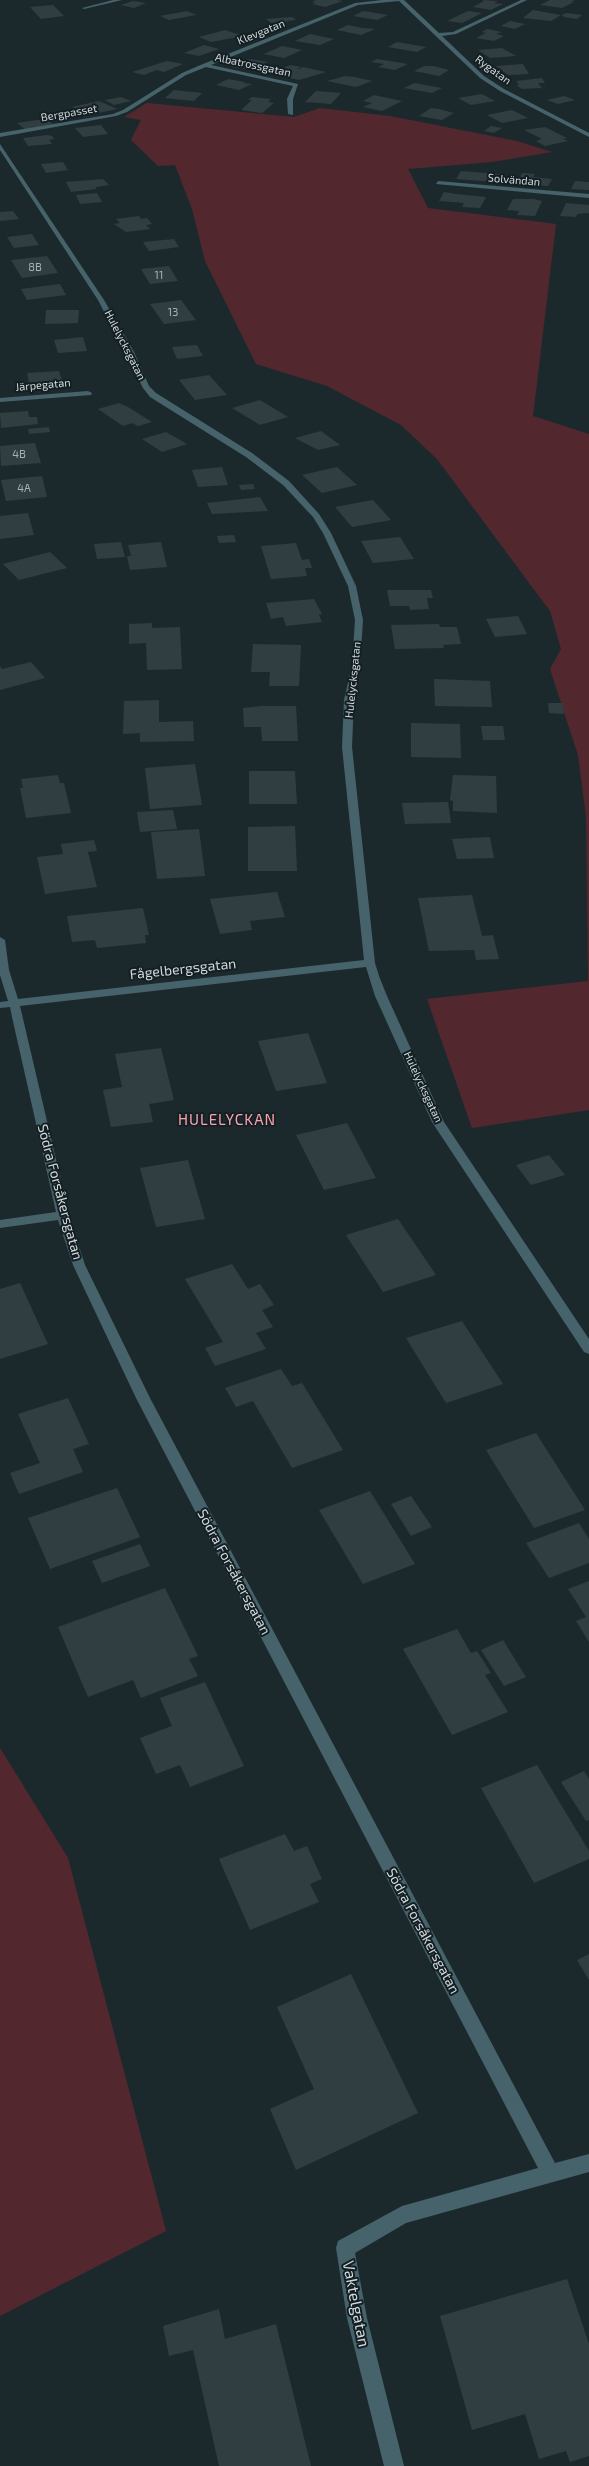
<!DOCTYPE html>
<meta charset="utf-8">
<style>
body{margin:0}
canvas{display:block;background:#1c292c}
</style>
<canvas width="589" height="2466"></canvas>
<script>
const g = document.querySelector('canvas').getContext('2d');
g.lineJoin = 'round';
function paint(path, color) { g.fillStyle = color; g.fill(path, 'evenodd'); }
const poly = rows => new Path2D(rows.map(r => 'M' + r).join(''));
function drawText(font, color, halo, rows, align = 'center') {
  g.font = font + ' "Exo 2",sans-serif'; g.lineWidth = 4; g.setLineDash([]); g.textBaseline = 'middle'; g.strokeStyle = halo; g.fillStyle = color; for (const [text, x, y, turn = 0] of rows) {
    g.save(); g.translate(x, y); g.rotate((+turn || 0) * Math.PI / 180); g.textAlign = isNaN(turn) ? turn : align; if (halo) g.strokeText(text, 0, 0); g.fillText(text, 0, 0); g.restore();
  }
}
const green = poly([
 [147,103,294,117,320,108,390,116,517,141,552,152,492,162,408,169,428,208,556,224,533,416,589,434,589,1110,472,1128,427,999,588,981,586,817,578,755,550,669,561,649,550,611,437,459,401,425,327,386,256,364,205,261,192,209,175,165,158,166,131,140,141,120,124,117],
 [0,1748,68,1858,166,2231,0,2316]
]);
const building = poly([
 [316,0,337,0,343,1,325,7,312,4,316,3,312,2],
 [482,0,498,1,494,3,503,4,491,10,473,7,484,1],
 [550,0,575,0,571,2,574,2,562,8,540,5],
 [133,1,146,3,134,8,121,5],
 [53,5,64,16,41,19,30,7],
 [533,10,555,14,561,15,551,21,523,18],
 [187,11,196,15,169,20,160,16],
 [363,11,388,15,377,20,353,16],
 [468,11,482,13,462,23,447,21],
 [566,13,582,15,577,19,564,17,562,15],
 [292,17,296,20,286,21,288,22,271,23,266,19],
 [510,21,525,24,515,29,501,26],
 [348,25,362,28,375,29,361,35,337,30],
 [487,29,502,32,496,34,504,36,494,41,476,38,486,33,482,32],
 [225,30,243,36,211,42,199,37],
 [310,34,334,39,320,45,295,41],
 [397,42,426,47,417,52,388,47],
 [204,45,219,49,199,56,184,53],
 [282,46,302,50,284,58,264,54],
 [502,48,516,56,490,58,478,50],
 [250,59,268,62,250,70,232,67],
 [377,59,408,64,395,70,378,67,384,64,371,62],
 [167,61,183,64,164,72,157,70,144,75,132,72],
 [523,64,529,74,508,75,496,66],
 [290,65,301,67,297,69,299,69,303,67,326,72,299,80,270,74],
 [424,66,433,66,449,70,439,76,414,71],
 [345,76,355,77,372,81,356,87,327,81],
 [542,78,545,83,538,83,542,88,522,89,516,85,519,85,516,81],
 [228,79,245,82,243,83,252,84,239,90,216,85],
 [414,83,442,88,432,93,404,88],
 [174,90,202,93,194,101,165,98],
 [316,91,341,93,331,104,305,102],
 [482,94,495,101,471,105,458,98],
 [374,95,402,101,382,111,363,107,372,103,363,101],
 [564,96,575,100,558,104,547,100],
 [121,97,131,101,114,105,105,100],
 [252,97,271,99,268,102,274,103,262,113,241,110,252,100,248,100],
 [99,101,117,109,94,114,85,113,72,107],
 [431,108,439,109,454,113,442,120,419,116],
 [512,110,528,118,502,123,487,115],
 [58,113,65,116,53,119,46,115],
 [37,120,48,120,53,124,26,130,17,123],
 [101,125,108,134,83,137,75,128],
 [491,126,502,128,494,133,484,131],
 [545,127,567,138,563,139,568,141,545,146,536,141,542,139,524,130],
 [47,135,52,136,54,139,49,140,52,144,28,146,23,138],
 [63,162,68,170,46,173,41,164],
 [461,171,499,174,495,182,456,179],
 [522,173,535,174,533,177,552,179,548,186,517,184],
 [103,179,109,185,96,187,96,189,71,192,66,182],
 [575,181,589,182,589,190,571,189],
 [444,192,456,194,486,197,480,208,462,207,464,203,439,201],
 [97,193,102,202,80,204,76,195],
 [513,199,533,199,542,201,535,216,517,215,519,211,507,210],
 [566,203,589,205,589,213,577,214,576,217,560,216],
 [13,211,19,219,0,221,0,212],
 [139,216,141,219,147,218,152,224,146,225,150,229,126,232,114,224,120,223,116,219],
 [32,234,39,245,14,248,7,237],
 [174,239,179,247,149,251,143,242],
 [47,256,58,273,22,278,11,260],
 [169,266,178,281,150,284,141,269],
 [60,284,66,295,27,300,21,289],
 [181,300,196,320,164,324,150,304],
 [46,310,79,310,78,323,45,324],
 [83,337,87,351,58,353,54,340],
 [197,345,203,356,177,359,172,347],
 [59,371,62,380,29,383,27,373],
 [209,375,227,395,195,400,179,380],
 [260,400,288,417,260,425,232,408],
 [119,403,128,407,152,422,138,426,132,423,123,426,98,409],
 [28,411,29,417,37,417,38,424,1,428,0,413],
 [49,427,50,432,29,434,28,429],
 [321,431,340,445,318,450,295,438],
 [166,432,187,444,162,452,142,439],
 [35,443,41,463,1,466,0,446],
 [222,467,228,485,198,487,192,470],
 [337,467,357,485,322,493,302,475],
 [42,476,47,497,6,501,1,480],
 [253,484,255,489,241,490,239,485],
 [260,497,268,511,212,514,207,503],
 [373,500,391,520,352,527,335,507],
 [28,513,34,535,0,539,0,516],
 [234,535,236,542,219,543,217,536],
 [400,537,414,559,373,563,361,541],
 [121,542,125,557,97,559,94,544],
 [161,542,167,567,130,570,127,556,131,556,128,545],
 [296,543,302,560,309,559,312,568,305,568,307,576,271,579,261,546],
 [50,552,67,568,19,580,3,564],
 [387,590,431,590,433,598,427,598,429,609,410,610,409,606,390,606],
 [314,599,322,614,319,615,322,622,286,626,283,617,271,619,266,603],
 [518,616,527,634,495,637,486,619],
 [152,623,152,628,180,627,182,669,147,670,146,643,129,644,129,624],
 [439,624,440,627,457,627,461,644,443,645,444,648,395,649,391,625],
 [253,644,301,645,299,686,269,686,270,672,251,672],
 [31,662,45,678,0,690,0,666,2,669],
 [434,679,490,681,492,707,435,706],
 [159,700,159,722,193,721,194,741,140,742,140,733,123,734,124,701],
 [548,703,563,703,564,714,549,713],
 [261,706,296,706,298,741,262,741,261,727,244,727,243,708],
 [411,723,460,724,461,758,411,757],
 [481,726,503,726,505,740,483,740],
 [195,764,202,805,150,809,145,768],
 [249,771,295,771,297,804,249,804],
 [58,775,60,783,64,783,71,813,26,818,20,788,23,788,21,779],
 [453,775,496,776,497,813,453,811,453,801,450,800],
 [448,802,451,823,405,824,402,803],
 [173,810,177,829,140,832,137,812],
 [295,826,297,871,248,871,248,827],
 [199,829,205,876,157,879,151,832],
 [490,837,494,858,457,859,452,839],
 [94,840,97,851,88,852,97,887,45,894,37,857,63,854,61,844],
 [277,892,285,917,250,921,252,930,220,934,210,899],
 [472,895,482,936,493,935,499,959,476,960,474,950,429,951,418,898],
 [143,908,149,935,145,935,146,943,97,948,95,940,72,942,67,916],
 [308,1033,327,1083,276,1091,258,1041],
 [161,1048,174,1100,149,1104,153,1122,111,1127,103,1090,122,1087,115,1054],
 [347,1123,376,1178,324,1190,296,1135],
 [549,1155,565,1175,531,1185,516,1165],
 [188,1160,205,1219,156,1227,140,1168],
 [398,1219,436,1275,383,1292,346,1235],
 [232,1264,248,1289,260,1284,274,1305,262,1310,273,1327,256,1333,266,1349,215,1366,205,1348,223,1342,185,1279],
 [20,1283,48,1344,0,1359,0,1289],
 [462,1321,503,1384,446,1403,406,1338],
 [281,1369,292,1386,302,1383,343,1450,292,1468,253,1401,236,1407,225,1388],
 [68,1398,89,1444,73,1449,83,1472,19,1494,10,1473,40,1463,18,1414],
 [536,1433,585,1510,534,1528,486,1450],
 [117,1488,140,1537,50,1569,28,1518],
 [370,1491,415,1564,363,1584,319,1510],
 [411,1496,432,1527,411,1536,391,1504],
 [579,1523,589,1539,589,1563,549,1578,526,1543],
 [140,1544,150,1566,102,1583,92,1561],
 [589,1581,589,1642,576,1621,586,1617,568,1589],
 [165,1588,198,1656,189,1659,198,1676,141,1698,133,1680,88,1697,58,1627],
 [457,1629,471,1653,477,1651,491,1673,485,1675,508,1712,452,1735,403,1649],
 [503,1640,526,1677,504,1686,481,1650],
 [205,1682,244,1766,190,1787,180,1765,156,1774,140,1738,172,1726,160,1698],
 [537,1765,589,1851,589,1859,534,1883,481,1788],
 [584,1771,589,1779,589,1820,586,1821,561,1782],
 [285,1834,294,1851,307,1846,322,1879,310,1884,319,1902,250,1930,219,1859],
 [589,1954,589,1980,577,1960],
 [351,1974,418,2113,296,2170,270,2109,314,2089,277,2007],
 [567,2279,589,2344,589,2456,570,2462,566,2451,539,2459,525,2414,472,2430,440,2316],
 [219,2309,225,2339,276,2324,311,2466,219,2466,193,2350,169,2356,163,2326]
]);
const street = poly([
 [113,0,122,0,84,9,82,8,113,0],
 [382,0,404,0,439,33,453,32,521,0,527,0,456,34,442,36,484,76,504,89,589,133,589,137,500,91,480,78,399,1,358,5,211,65,298,84,293,99,293,115,288,114,287,99,293,86,206,67,186,75,127,112,116,116,0,137,0,133,113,114,123,110,182,73,203,64,355,3,382,0],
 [0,144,104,300,134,352,149,386,156,393,252,453,289,481,319,514,331,533,356,586,363,620,360,665,354,700,352,747,375,963,379,976,387,996,444,1122,589,1339,589,1354,584,1352,432,1122,375,996,366,967,20,1006,69,1215,85,1265,150,1398,555,2163,589,2154,589,2172,406,2223,355,2253,367,2318,404,2466,384,2466,347,2318,336,2248,338,2241,402,2206,538,2168,136,1398,73,1265,58,1220,0,1228,0,1220,56,1212,12,1017,10,1007,0,1008,0,1002,8,1001,0,975,0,937,5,940,9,970,18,999,364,960,342,747,344,700,352,665,355,620,348,586,323,533,313,517,283,485,246,457,150,397,143,388,98,300,0,150,0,144],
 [438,181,589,194,589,198,436,184,438,181],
 [88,391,92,393,91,395,0,402,0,398,88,391]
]);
const farStreetnames = [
 ["Klevgatan",261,32,-22],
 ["Albatrossgatan",253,65,12],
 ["Rygatan",493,70,36],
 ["Bergpasset",69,113,-10],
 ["Solvändan",514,180,5],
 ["Hulelycksgatan",125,345,63],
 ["Järpegatan",43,385,-5],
 ["Hulelycksgatan",353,680,-84],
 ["Hulelycksgatan",423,1087,65]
];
const numberNames = [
 ["8B",35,267],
 ["11",159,275],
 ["13",173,312],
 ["4B",19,454],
 ["4A",24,488]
];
const streetNames = [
 ["Fågelbergsgatan",183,969,-6],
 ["Södra Forsåkersgatan",60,1192,75],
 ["Södra Forsåkersgatan",234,1572,62],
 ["Södra Forsåkersgatan",423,1931,62]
];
const neighbourhoodNames = [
 ["HULELYCKAN",227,1120]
];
const nearStreetnames = [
 ["Vaktelgatan",356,2304,79]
];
paint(green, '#53272e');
paint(building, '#303d41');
paint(street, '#46626a');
drawText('11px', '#d1d9dc', '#131f23', farStreetnames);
drawText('11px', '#a9b2b5', null, numberNames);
drawText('14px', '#d1d9dc', '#131f23', streetNames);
g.letterSpacing = '1px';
drawText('15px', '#f8a4ae', '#131f23', neighbourhoodNames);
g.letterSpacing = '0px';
drawText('16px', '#d1d9dc', '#131f23', nearStreetnames);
</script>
